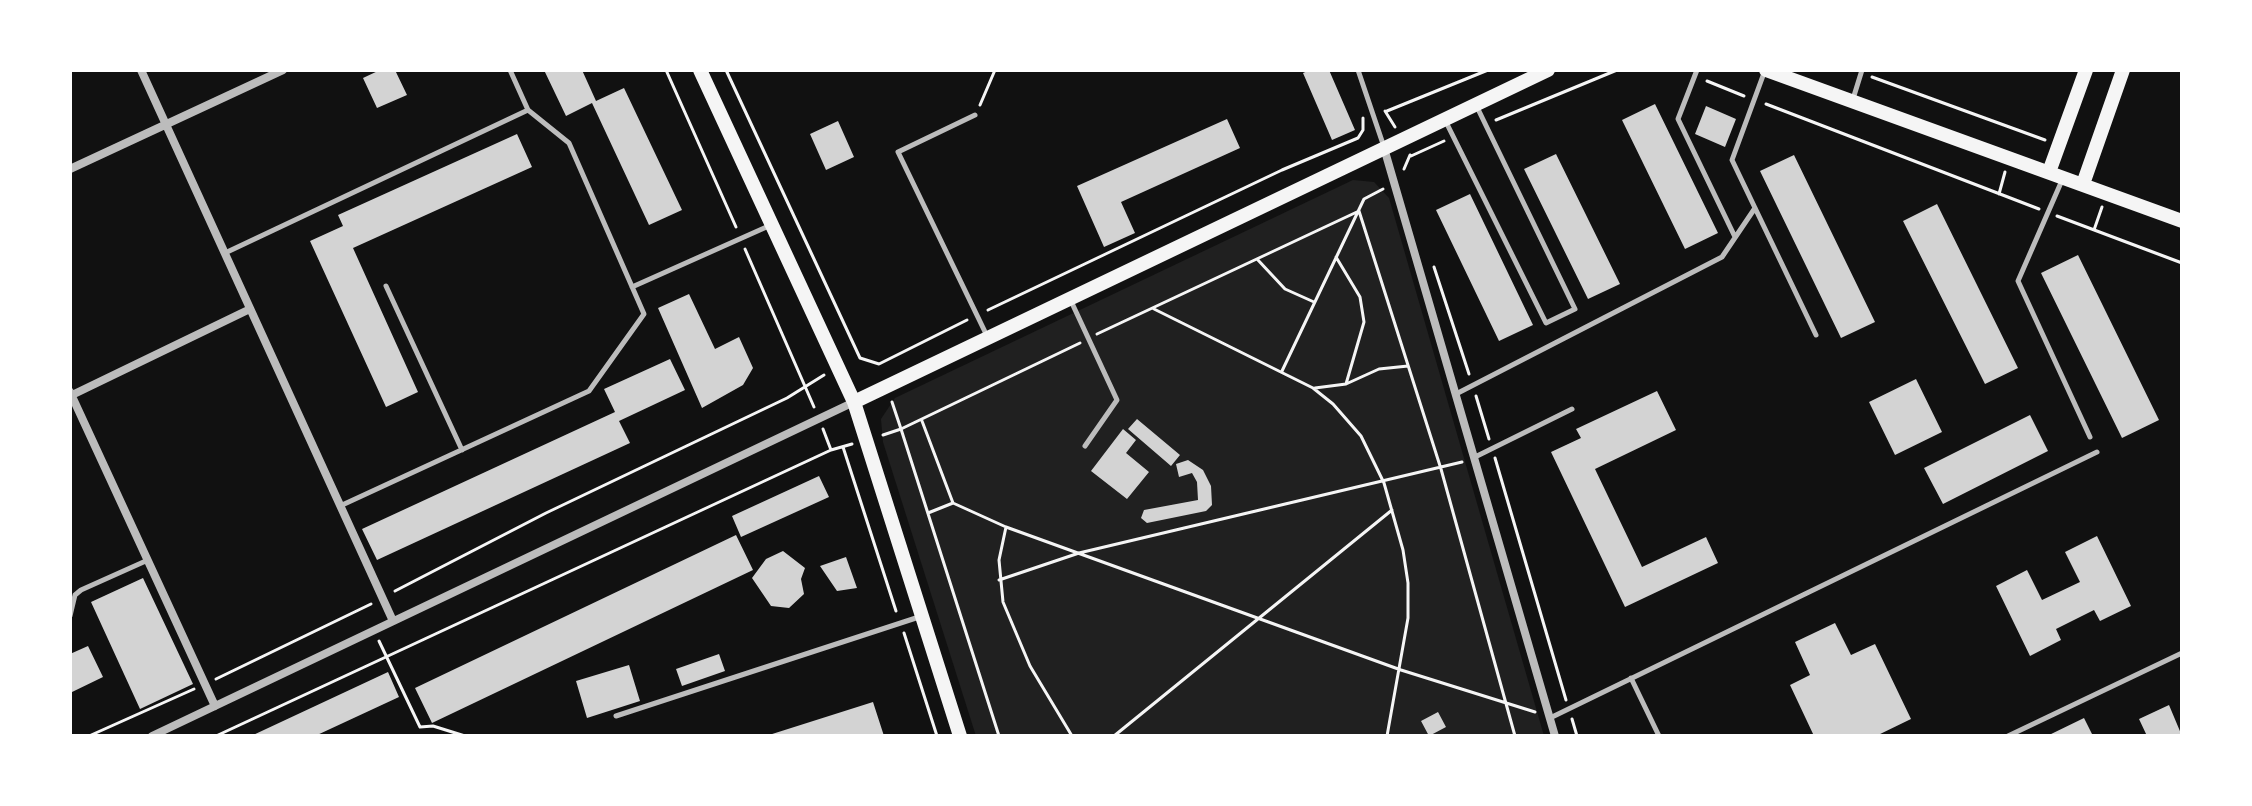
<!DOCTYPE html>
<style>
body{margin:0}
#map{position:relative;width:2252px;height:806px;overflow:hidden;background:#111;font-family:"Source Sans 3",sans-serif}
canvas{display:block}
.frame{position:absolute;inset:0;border:72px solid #fff;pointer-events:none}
</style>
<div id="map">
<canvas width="2252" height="806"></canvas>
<div class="frame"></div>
</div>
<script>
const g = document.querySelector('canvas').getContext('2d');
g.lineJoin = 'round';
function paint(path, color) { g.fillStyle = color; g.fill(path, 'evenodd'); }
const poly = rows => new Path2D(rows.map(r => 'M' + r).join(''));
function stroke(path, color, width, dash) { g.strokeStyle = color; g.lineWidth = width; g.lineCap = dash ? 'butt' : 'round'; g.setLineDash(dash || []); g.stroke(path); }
const green = poly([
 [1353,180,1374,182,1389,198,1544,736,976,736,883,442,881,419,895,398]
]);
const building = poly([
 [380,70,395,70,407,95,377,108,363,78],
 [544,70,582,70,596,101,624,88,682,210,649,225,592,103,566,116],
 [1310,70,1329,70,1355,130,1332,140,1303,73],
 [1655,104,1718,233,1685,249,1622,120],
 [1706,106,1736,119,1725,147,1695,134],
 [1227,119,1240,148,1121,202,1135,233,1104,247,1077,186],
 [838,121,854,157,826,170,810,134],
 [517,134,532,167,353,248,418,392,386,407,310,241,343,226,338,215],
 [1556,154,1620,284,1588,299,1524,169],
 [1794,155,1875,322,1841,338,1760,171],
 [1470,194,1533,325,1499,341,1436,210],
 [1937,204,2018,368,1985,384,1903,221],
 [2078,255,2159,420,2122,438,2041,273],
 [689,294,715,349,739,337,753,368,743,385,702,408,658,308],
 [670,359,685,390,619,421,630,443,377,560,362,529,615,412,604,389],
 [1916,379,1942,432,1895,455,1869,402],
 [1657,391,1676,430,1595,469,1642,567,1706,537,1718,563,1625,607,1551,452,1581,438,1576,429],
 [2030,415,2048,451,1943,504,1924,468],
 [1137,419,1180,455,1171,466,1128,429],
 [1123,429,1136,440,1126,453,1149,472,1127,499,1091,471],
 [1188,460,1203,470,1211,486,1212,505,1206,511,1147,523,1141,518,1144,510,1198,500,1197,482,1192,473,1179,477,1176,464],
 [819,476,829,497,741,537,732,516],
 [736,535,753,570,432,723,415,688],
 [2097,536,2131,606,2100,621,2094,610,2056,629,2061,640,2030,656,1996,586,2027,570,2042,600,2080,582,2065,552],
 [783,551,805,568,801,579,804,594,789,608,771,606,752,578,766,559],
 [846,557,857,588,837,591,820,566],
 [143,578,193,684,140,709,91,602],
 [1835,623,1851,655,1875,644,1911,719,1876,736,1814,736,1790,685,1810,675,1795,642],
 [88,646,103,677,70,693,70,654],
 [719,654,725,671,682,686,676,669],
 [629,665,640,701,587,718,576,681],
 [388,672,399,697,315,736,251,736],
 [873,702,884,736,769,736,769,735],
 [2169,705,2182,736,2147,736,2139,719],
 [1438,712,1446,727,1429,736,1421,721],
 [2084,718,2093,736,2047,736]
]);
const path = poly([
 [666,70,736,227],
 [726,70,860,358,879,364,967,320],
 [1872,77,2045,140],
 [1707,81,1744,96],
 [1766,104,2039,209],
 [980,105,995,70],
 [1385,111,1395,127],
 [1387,111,1488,70],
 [1496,120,1617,70],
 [1411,156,1444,141],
 [1404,169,1410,155],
 [1999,194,2005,172],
 [2057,216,2182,263],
 [2094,230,2102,207],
 [745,249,814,407],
 [1336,257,1360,297,1364,322,1346,384],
 [1257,259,1285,289,1314,302],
 [1434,267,1469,374],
 [1154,309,1313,388,1333,404,1361,436,1384,483,1403,550,1408,583,1408,618,1387,736],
 [988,310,1282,170,1358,138,1363,130,1363,118],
 [1097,334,1359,211,1441,469,1515,736],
 [1282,371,1364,199,1383,189],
 [1315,388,1346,384,1379,369,1408,366],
 [1476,396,1489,439],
 [922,421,953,503,928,513],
 [823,429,831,450],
 [883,435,901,429,892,402],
 [843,447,896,611],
 [1495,458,1566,700],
 [953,503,1006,527,1401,670,1535,712],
 [1006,527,999,560,1003,602,1030,666,1072,736],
 [999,580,1079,553,1462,462],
 [395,591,546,513,787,398,824,375],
 [904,633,937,736],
 [379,641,420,727,433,726,465,736],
 [216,679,371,604],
 [1572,719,1577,736],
 [89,736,194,689],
 [216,736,831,450,852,444],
 [999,736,901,429,1080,343],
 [1114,736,1392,510]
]);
const service = poly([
 [1358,70,1384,147],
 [1697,70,1678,119,1735,237],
 [1764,73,1732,160,1816,335],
 [1853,99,1862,70],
 [975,115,898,152,988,338],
 [1445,120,1546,323,1575,309,1477,107],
 [2063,178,2018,281,2090,437],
 [225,253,528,110,510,70],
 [386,286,462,450],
 [632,287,771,225],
 [1071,301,1117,400,1085,446],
 [1456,394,1722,257,1755,208],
 [1475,457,1572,409],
 [340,506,589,391,644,314,569,143,528,110],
 [70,616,75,595,81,590,148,560],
 [1631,678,1659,736],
 [616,716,919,617],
 [1550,718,2097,452],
 [2008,736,2182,653]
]);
const minor = poly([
 [141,70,393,621],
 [1384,148,1555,736],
 [70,169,283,70],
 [70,392,215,706],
 [70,396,250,309],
 [152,736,854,402]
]);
const secondary = poly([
 [700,70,854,402,960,736],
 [1766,70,2182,221],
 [2049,172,2086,70],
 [2083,184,2123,70],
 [854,402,1548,70]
]);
paint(green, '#202020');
paint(building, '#d3d3d3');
stroke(path, '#f5f5f5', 3);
stroke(service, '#bcbcbc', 5);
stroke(minor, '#bcbcbc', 8);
stroke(secondary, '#f5f5f5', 14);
</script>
